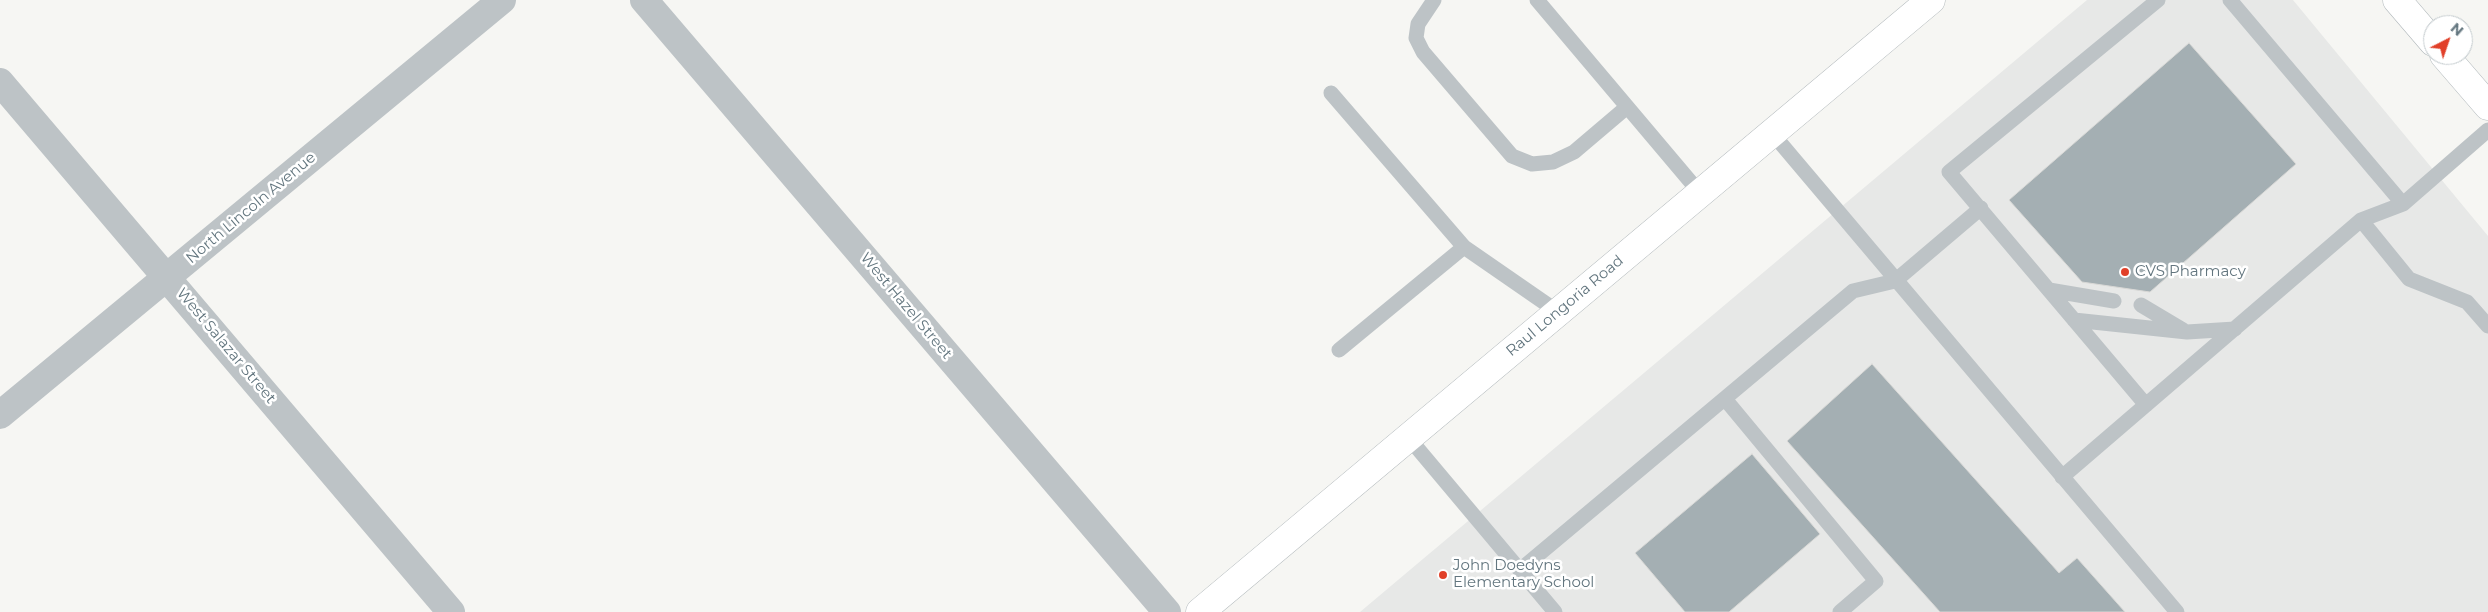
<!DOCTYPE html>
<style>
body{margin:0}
#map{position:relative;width:2488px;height:612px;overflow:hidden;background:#f6f6f3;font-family:Montserrat,sans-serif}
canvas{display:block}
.north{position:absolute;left:2423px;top:15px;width:50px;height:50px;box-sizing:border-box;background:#fff;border:1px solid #c0c8cb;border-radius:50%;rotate:41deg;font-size:14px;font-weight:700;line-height:20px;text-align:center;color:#62757e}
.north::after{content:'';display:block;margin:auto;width:18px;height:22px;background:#e14029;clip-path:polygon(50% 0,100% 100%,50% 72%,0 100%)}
</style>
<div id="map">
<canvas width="2488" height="612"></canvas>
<div class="north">N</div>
</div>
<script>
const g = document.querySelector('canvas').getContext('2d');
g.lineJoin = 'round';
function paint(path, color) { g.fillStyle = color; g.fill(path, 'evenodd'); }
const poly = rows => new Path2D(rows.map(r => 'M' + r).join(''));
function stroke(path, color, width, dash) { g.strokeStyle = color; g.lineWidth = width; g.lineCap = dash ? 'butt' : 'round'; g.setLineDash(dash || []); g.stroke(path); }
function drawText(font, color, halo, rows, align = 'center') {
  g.font = font + ' Montserrat,sans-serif'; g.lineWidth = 5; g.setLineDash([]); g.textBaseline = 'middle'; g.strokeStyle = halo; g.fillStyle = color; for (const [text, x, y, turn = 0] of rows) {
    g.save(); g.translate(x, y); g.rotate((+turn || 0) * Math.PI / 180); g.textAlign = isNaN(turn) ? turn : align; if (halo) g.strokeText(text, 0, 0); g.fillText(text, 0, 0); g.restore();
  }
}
const built = poly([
 [2087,0,2293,0,2488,236,2488,612,1360,612]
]);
const building = poly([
 [2189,43,2296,164,2150,292,2082,282,2009,200,2189,43],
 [1872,364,2059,573,2077,558,2125,612,1940,612,1787,441,1872,364],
 [1752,454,1820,534,1729,612,1685,612,1635,553,1752,454]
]);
const lane = poly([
 [1434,0,1418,24,1416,38,1423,52,1512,156,1532,164,1553,162,1574,152,1627,107],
 [1537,0,1700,193],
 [2230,0,2403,204],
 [1331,93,1464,247,1558,312],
 [1772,133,2177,612],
 [2361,220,2409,279,2467,302,2488,326],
 [2049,290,2114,301],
 [2141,305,2183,330],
 [2074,320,2187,332,2235,329],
 [1339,350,1464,247],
 [1725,399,1876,581,1840,612],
 [2146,405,1949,172,2158,0],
 [1408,437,1555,612],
 [2062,477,2361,220,2403,204,2488,130],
 [1520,570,1853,291,1895,281,1981,208]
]);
const street = poly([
 [644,0,1167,612],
 [0,82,451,612],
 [0,415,502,0]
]);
const secondary = poly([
 [2397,0,2433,42],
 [2444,55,2488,106],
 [1200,612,1931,0]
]);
const markers = [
 [2125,272,5,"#e14029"],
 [1443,575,5,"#e14029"]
];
const streetNames = [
 ["North Lincoln Avenue",251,208,-40],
 ["West Hazel Street",906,306,50],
 ["Raul Longoria Road",1565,306,-40],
 ["West Salazar Street",226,346,50]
];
const poiNames = [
 ["CVS Pharmacy",2135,272],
 ["John Doedyns",1453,566],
 ["Elementary School",1453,583]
];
paint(built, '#e7e8e7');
paint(building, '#a4afb3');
stroke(building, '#d8d8d6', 1);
stroke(secondary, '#b0b7ba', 29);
stroke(lane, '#bdc3c6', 15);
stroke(street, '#bdc3c6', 28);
stroke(secondary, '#fff', 28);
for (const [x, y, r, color] of markers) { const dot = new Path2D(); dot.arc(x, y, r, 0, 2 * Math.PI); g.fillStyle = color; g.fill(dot); stroke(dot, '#fff', 2); }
drawText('15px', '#62757e', '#fff', streetNames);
drawText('15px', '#62757e', '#fff', poiNames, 'left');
</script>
